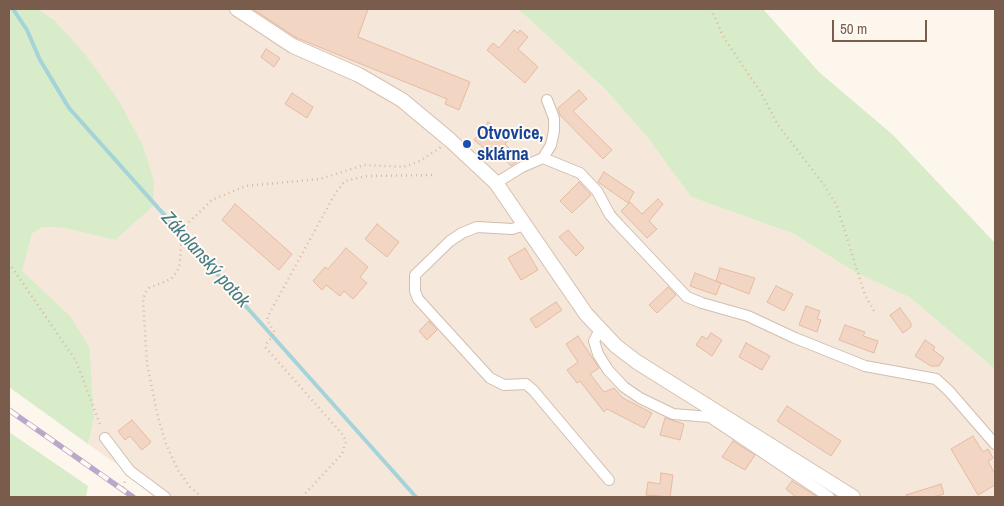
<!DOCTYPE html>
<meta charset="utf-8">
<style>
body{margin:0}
#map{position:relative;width:1004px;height:506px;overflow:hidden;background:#fdf6ec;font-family:"Archivo Narrow",sans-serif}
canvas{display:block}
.frame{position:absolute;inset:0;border:10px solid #7a5c4d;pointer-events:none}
.scale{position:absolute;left:832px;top:20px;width:95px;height:22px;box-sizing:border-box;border:2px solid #7a5c4d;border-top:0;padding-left:6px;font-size:15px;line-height:18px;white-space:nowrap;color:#7a5c4d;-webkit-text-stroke:4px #fffaf3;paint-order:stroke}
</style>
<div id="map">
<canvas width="1004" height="506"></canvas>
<div class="frame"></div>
<div class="scale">50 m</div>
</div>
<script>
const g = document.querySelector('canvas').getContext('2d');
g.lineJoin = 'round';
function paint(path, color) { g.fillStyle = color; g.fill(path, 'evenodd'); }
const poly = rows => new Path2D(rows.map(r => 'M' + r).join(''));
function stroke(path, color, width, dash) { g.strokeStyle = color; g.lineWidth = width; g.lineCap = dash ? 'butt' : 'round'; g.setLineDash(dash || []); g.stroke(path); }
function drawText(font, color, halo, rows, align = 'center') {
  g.font = font + ' "Archivo Narrow",sans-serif'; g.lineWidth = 4; g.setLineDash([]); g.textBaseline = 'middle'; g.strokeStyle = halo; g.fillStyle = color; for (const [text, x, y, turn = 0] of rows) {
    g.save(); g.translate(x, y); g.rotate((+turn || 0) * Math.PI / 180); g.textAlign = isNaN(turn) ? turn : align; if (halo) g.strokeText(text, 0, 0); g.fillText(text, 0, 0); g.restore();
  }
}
const residential = poly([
 [38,9,518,9,606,90,648,138,691,197,794,234,858,274,909,297,995,369,995,497,163,497,88,444,94,417,90,349,21,271,32,234,42,227,64,228,115,240,54,20]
]);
const green = poly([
 [9,9,38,9,54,20,84,53,119,101,143,146,154,181,153,206,115,240,64,228,42,227,32,234,22,271,71,317,90,349,94,417,88,444,9,387],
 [518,9,763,9,819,72,893,135,995,243,995,369,909,297,858,274,794,234,691,197,648,138,606,90],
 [9,432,88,486,86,497,9,497]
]);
const stream = poly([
 [13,9,27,30,40,60,69,108,416,497]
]);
const building = poly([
 [253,9,368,9,358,37,470,82,459,110,445,104,447,99,297,38,253,9],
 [514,30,518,33,520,30,528,37,518,49,538,67,525,83,487,50,493,43,499,48,514,30],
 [266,49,280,58,274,67,261,57,266,49],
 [579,90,587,99,573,111,612,150,603,159,560,115,558,108,579,90],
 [292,93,313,107,307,118,285,104,292,93],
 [488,122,509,139,505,144,520,159,516,162,511,166,498,153,495,157,474,140,488,122],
 [604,172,634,192,628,203,598,182,604,172],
 [579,182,591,195,572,213,560,201,579,182],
 [658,199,663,204,649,221,657,229,647,238,621,211,630,202,642,214,658,199],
 [235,204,292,254,279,270,222,220,235,204],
 [377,224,399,242,387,257,365,239,377,224],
 [568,230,584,248,576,256,559,237,568,230],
 [346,248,368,267,360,277,367,283,353,299,344,291,340,296,326,285,322,290,313,281,325,267,328,269,346,248],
 [525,248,538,270,521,280,508,258,525,248],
 [720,268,755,278,749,294,716,281,720,268],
 [695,273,721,283,716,295,690,286,695,273],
 [776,286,793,294,784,311,767,302,776,286],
 [668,287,676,295,657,313,649,305,668,287],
 [556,302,562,310,536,328,530,319,556,302],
 [806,306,820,311,817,319,821,320,817,332,799,325,806,306],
 [900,308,911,323,911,327,903,333,890,315,900,308],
 [429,321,437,330,427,340,419,331,429,321],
 [845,325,865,332,863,336,878,341,874,353,839,340,845,325],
 [711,333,722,340,712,356,696,345,702,336,707,339,711,333],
 [578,336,599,368,590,374,604,392,614,388,623,398,652,413,644,428,607,409,604,412,580,381,577,383,567,370,578,362,566,344,578,336],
 [925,340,935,347,933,350,944,358,939,366,931,366,915,356,925,340],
 [746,343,770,356,762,370,739,357,746,343],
 [787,406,841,441,831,456,777,421,787,406],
 [665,418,684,424,680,440,660,435,665,418],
 [132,420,151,442,142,450,130,436,125,440,118,431,132,420],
 [973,436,983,452,988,449,993,458,988,461,995,474,995,485,978,495,951,449,973,436],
 [733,441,755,455,745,470,722,457,733,441],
 [661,473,673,475,670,497,646,495,648,482,660,484,661,473],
 [792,481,816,496,817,497,796,497,786,489,792,481],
 [941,484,944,494,933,497,906,497,906,495,941,484]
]);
const path = poly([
 [711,9,724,38,760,91,778,125,824,185,837,206,865,295,874,311],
 [9,263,76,361,101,427],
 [120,497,125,481],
 [202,497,190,487,178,470,166,444,158,417,147,364,143,300,145,293,149,288,171,279,177,272,180,263,181,244,188,223,212,200,245,186,320,179,364,165,403,167,420,161,441,147],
 [302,497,342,454,346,441,343,435,266,348,266,344,275,333,267,320,268,316,336,192,345,181,367,176,433,175]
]);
const street = poly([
 [543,158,551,145,554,131,554,118,547,100],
 [496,183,522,167,543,158,580,173,597,191,610,215,619,225,687,297,702,303,748,316,795,338,865,366,936,379,949,391,995,444],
 [525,225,512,229,477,227,462,233,450,241,415,275,415,291,418,299,490,378,504,385,526,384,533,390,609,480],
 [600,330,594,341,598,354,608,370,624,387,640,398,673,414,710,417],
 [710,412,710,417,829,497],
 [105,438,130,471,165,497]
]);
const secondary = poly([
 [237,9,293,46,359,75,402,100,450,140,496,183,586,314,616,346,637,362,853,497]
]);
const rail = poly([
 [9,410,133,497]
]);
const markers = [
 [467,144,5,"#1a4fb4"]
];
const transitNames = [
 ["Otvovice,",477,134],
 ["sklárna",477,155]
];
const waterNames = [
 ["Zákolanský potok",205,260,48]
];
paint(residential, '#f5e8da');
paint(green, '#d8ecc9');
stroke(stream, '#a5d3da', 4);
paint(building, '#f3d5c3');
stroke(building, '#e6bba3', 1);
stroke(street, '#d1beb0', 12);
stroke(secondary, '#d6c0b0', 16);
stroke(path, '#d9b8a5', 2.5, [1, 4]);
stroke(street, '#fff', 10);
stroke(secondary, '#fff', 14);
stroke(rail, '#b9a8c9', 5.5);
stroke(rail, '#fffaf3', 4, [11]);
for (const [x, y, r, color] of markers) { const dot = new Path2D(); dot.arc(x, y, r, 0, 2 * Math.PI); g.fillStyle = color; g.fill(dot); stroke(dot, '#fffaf3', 2); }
drawText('bold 18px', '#164399', '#fffaf3', transitNames, 'left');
drawText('italic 19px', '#437c86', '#fffaf3', waterNames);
</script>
